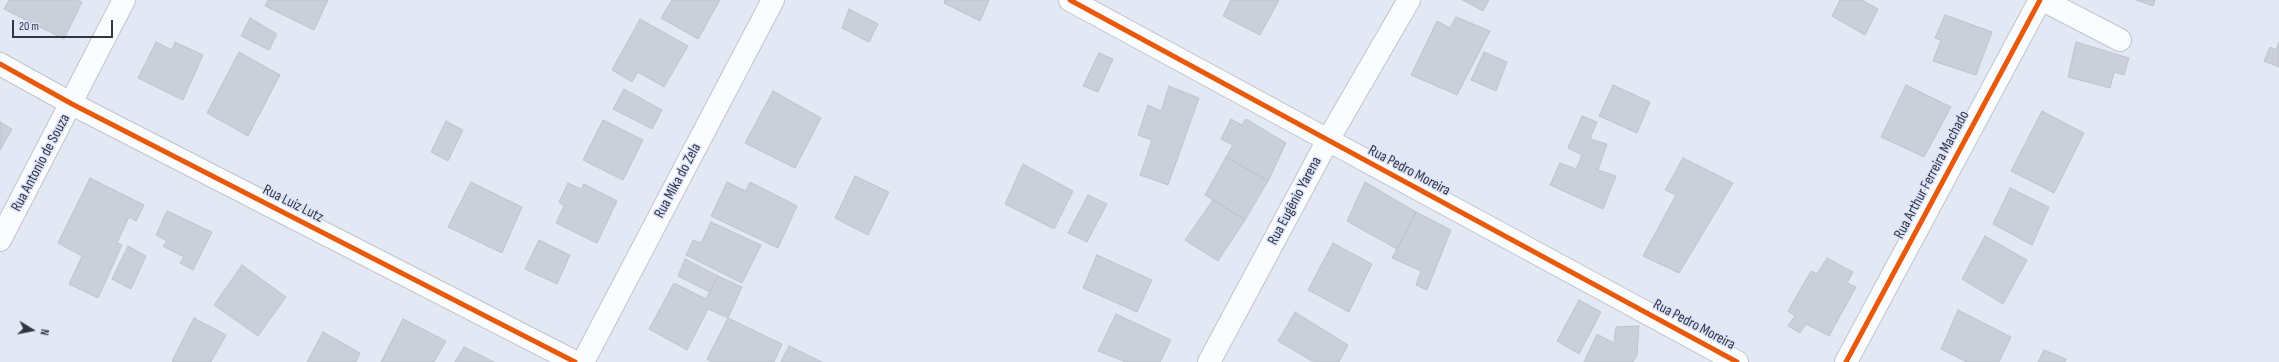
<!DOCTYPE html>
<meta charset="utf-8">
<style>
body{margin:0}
#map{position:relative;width:2279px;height:362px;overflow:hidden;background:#e3e8f5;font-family:"Sofia Sans Condensed",sans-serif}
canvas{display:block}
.north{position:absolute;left:12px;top:310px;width:40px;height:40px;-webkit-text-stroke:3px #dce4fc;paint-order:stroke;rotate:100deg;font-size:11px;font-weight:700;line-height:16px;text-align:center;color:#323642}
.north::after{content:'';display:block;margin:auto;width:14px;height:18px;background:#323642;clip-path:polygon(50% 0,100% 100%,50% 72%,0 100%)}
.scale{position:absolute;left:12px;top:20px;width:101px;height:18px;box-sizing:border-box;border:2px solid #323642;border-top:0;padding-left:5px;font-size:12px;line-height:14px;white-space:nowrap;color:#323642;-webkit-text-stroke:3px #dce4fc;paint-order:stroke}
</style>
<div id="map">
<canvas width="2279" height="362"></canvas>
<div class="north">N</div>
<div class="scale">20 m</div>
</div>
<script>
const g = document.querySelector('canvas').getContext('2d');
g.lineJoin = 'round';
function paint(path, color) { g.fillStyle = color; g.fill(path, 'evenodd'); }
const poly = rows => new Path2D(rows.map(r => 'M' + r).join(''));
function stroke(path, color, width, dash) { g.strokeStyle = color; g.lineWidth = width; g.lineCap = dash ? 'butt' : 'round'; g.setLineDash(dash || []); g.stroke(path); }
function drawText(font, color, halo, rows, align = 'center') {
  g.font = font + ' "Sofia Sans Condensed",sans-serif'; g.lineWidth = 3; g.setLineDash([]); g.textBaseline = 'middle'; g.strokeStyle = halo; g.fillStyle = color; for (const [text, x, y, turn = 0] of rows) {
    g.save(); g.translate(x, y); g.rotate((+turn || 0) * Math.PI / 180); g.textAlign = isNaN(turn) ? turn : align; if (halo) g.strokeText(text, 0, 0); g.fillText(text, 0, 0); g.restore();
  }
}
const building = poly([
 [9,0,78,0,82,2,64,39,4,9,9,0],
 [268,0,328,0,314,30,265,6,268,0],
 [672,0,720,0,698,39,661,18,672,0],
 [945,0,989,0,980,21,944,3,945,0],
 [1231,0,1279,0,1260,35,1223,16,1231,0],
 [1463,0,1489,0,1483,11,1463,0],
 [1840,0,1862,0,1878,9,1865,35,1832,16,1840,0],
 [2136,0,2155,0,2153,6,2136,0],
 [849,9,878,24,869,42,842,28,849,9],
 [1945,15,1992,32,1976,75,1933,61,1941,40,1935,38,1945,15],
 [1456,17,1490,31,1457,95,1411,75,1437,21,1450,28,1456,17],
 [250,18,277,34,269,50,241,36,250,18],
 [640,19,688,46,664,87,638,72,632,82,612,70,640,19],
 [156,42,172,50,175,42,203,55,183,100,138,78,156,42],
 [2076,42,2129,58,2124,75,2114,72,2110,88,2068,77,2076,42],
 [2279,42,2279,67,2264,61,2270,47,2276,50,2279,42],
 [239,52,280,75,248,136,207,113,239,52],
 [1484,52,1507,62,1496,91,1471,80,1484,52],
 [1099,53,1113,59,1098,92,1083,86,1099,53],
 [1613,85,1650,102,1637,133,1599,116,1613,85],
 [1906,85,1951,107,1924,157,1881,137,1906,85],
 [1169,86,1199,98,1168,185,1140,175,1152,140,1138,135,1148,105,1161,111,1169,86],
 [624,89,662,110,652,129,613,109,624,89],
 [773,91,821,118,795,168,745,143,773,91],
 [2042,111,2084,133,2054,193,2011,171,2042,111],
 [1582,116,1597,122,1590,139,1607,144,1598,170,1616,176,1603,209,1550,185,1560,163,1576,169,1582,155,1568,148,1582,116],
 [1231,119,1242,125,1246,119,1286,143,1268,181,1226,157,1233,145,1221,139,1231,119],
 [603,120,643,140,623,180,583,160,603,120],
 [446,121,463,130,448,161,431,152,446,121],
 [0,122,12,129,0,150,0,122],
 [1226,157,1268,181,1245,220,1205,195,1226,157],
 [1683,158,1733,183,1679,273,1643,256,1676,195,1665,190,1683,158],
 [1023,164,1073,191,1054,229,1005,204,1023,164],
 [855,176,889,192,868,235,835,218,855,176],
 [90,178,144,205,136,221,129,217,117,243,122,245,98,298,69,284,82,256,58,243,90,178],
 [471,182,522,207,502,253,448,227,471,182],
 [727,182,746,191,750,182,797,206,778,248,711,216,727,182],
 [1365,182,1416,212,1397,249,1347,221,1365,182],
 [568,183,581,189,584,184,617,201,597,243,556,223,564,206,559,202,568,183],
 [2010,188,2049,207,2032,245,1993,224,2010,188],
 [1088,195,1107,204,1087,242,1068,233,1088,195],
 [1213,200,1245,220,1218,261,1185,240,1213,200],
 [167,211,212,232,193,270,180,263,184,257,163,246,167,241,156,235,167,211],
 [1416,212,1451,230,1427,290,1416,285,1421,271,1392,258,1416,212],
 [711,222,761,245,742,283,686,255,693,240,701,243,711,222],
 [1985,236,2027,260,2003,304,1962,279,1985,236],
 [539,240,570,255,557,284,525,269,539,240],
 [1333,243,1372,264,1349,312,1308,290,1333,243],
 [128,246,146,256,131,289,112,279,128,246],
 [1097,255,1152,280,1137,312,1083,288,1097,255],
 [1827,258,1853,272,1847,283,1856,287,1829,336,1806,324,1800,333,1788,326,1795,316,1788,311,1811,271,1817,274,1827,258],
 [685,259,718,276,710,292,678,276,685,259],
 [242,265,286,297,258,336,214,305,242,265],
 [718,276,742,287,728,318,708,309,687,350,649,329,674,283,706,299,718,276],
 [1579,300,1601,312,1579,354,1557,341,1579,300],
 [1958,310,2011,337,1999,362,1967,362,1941,349,1958,310],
 [1295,312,1348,345,1339,362,1314,362,1278,341,1295,312],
 [1116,314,1171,340,1160,362,1126,362,1098,351,1116,314],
 [194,318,226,335,211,362,175,362,172,361,194,318],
 [728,318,782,344,774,362,712,362,707,359,728,318],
 [403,319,446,341,434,362,381,362,403,319],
 [1639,326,1637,355,1633,362,1584,362,1597,334,1614,343,1616,327,1639,326],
 [323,332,360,353,356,362,307,362,323,332],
 [789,346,822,362,781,362,789,346],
 [464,347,494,362,455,362,464,347],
 [2044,350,2066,359,2065,362,2038,362,2044,350]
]);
const minor = poly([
 [1070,0,1737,362],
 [2043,0,2120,40],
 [0,64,72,104,575,362],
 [0,240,124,0],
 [583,362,773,0],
 [1209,362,1328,140,1409,0],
 [1846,362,2040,0]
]);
const cycleway = poly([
 [1070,0,1737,362],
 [0,64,72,104,575,362],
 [1846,362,2040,0]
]);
const streetNames = [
 ["Rua Antonio de Souza",41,163,-62],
 ["Rua Pedro Moreira",1409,171,28],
 ["Rua Arthur Ferreira Machado",1932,175,-62],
 ["Rua Mika do Zela",678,181,-62],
 ["Rua Eugênio Yarena",1295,201,-62],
 ["Rua Luiz Lutz",293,204,27],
 ["Rua Pedro Moreira",1694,325,28]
];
paint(building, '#cbcfda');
stroke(building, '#bfc3ce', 1);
stroke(minor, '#c0c4cf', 24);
stroke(minor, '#fbfcfe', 22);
stroke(cycleway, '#e8590c', 5);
drawText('15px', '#323642', '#dce4fc', streetNames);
</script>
